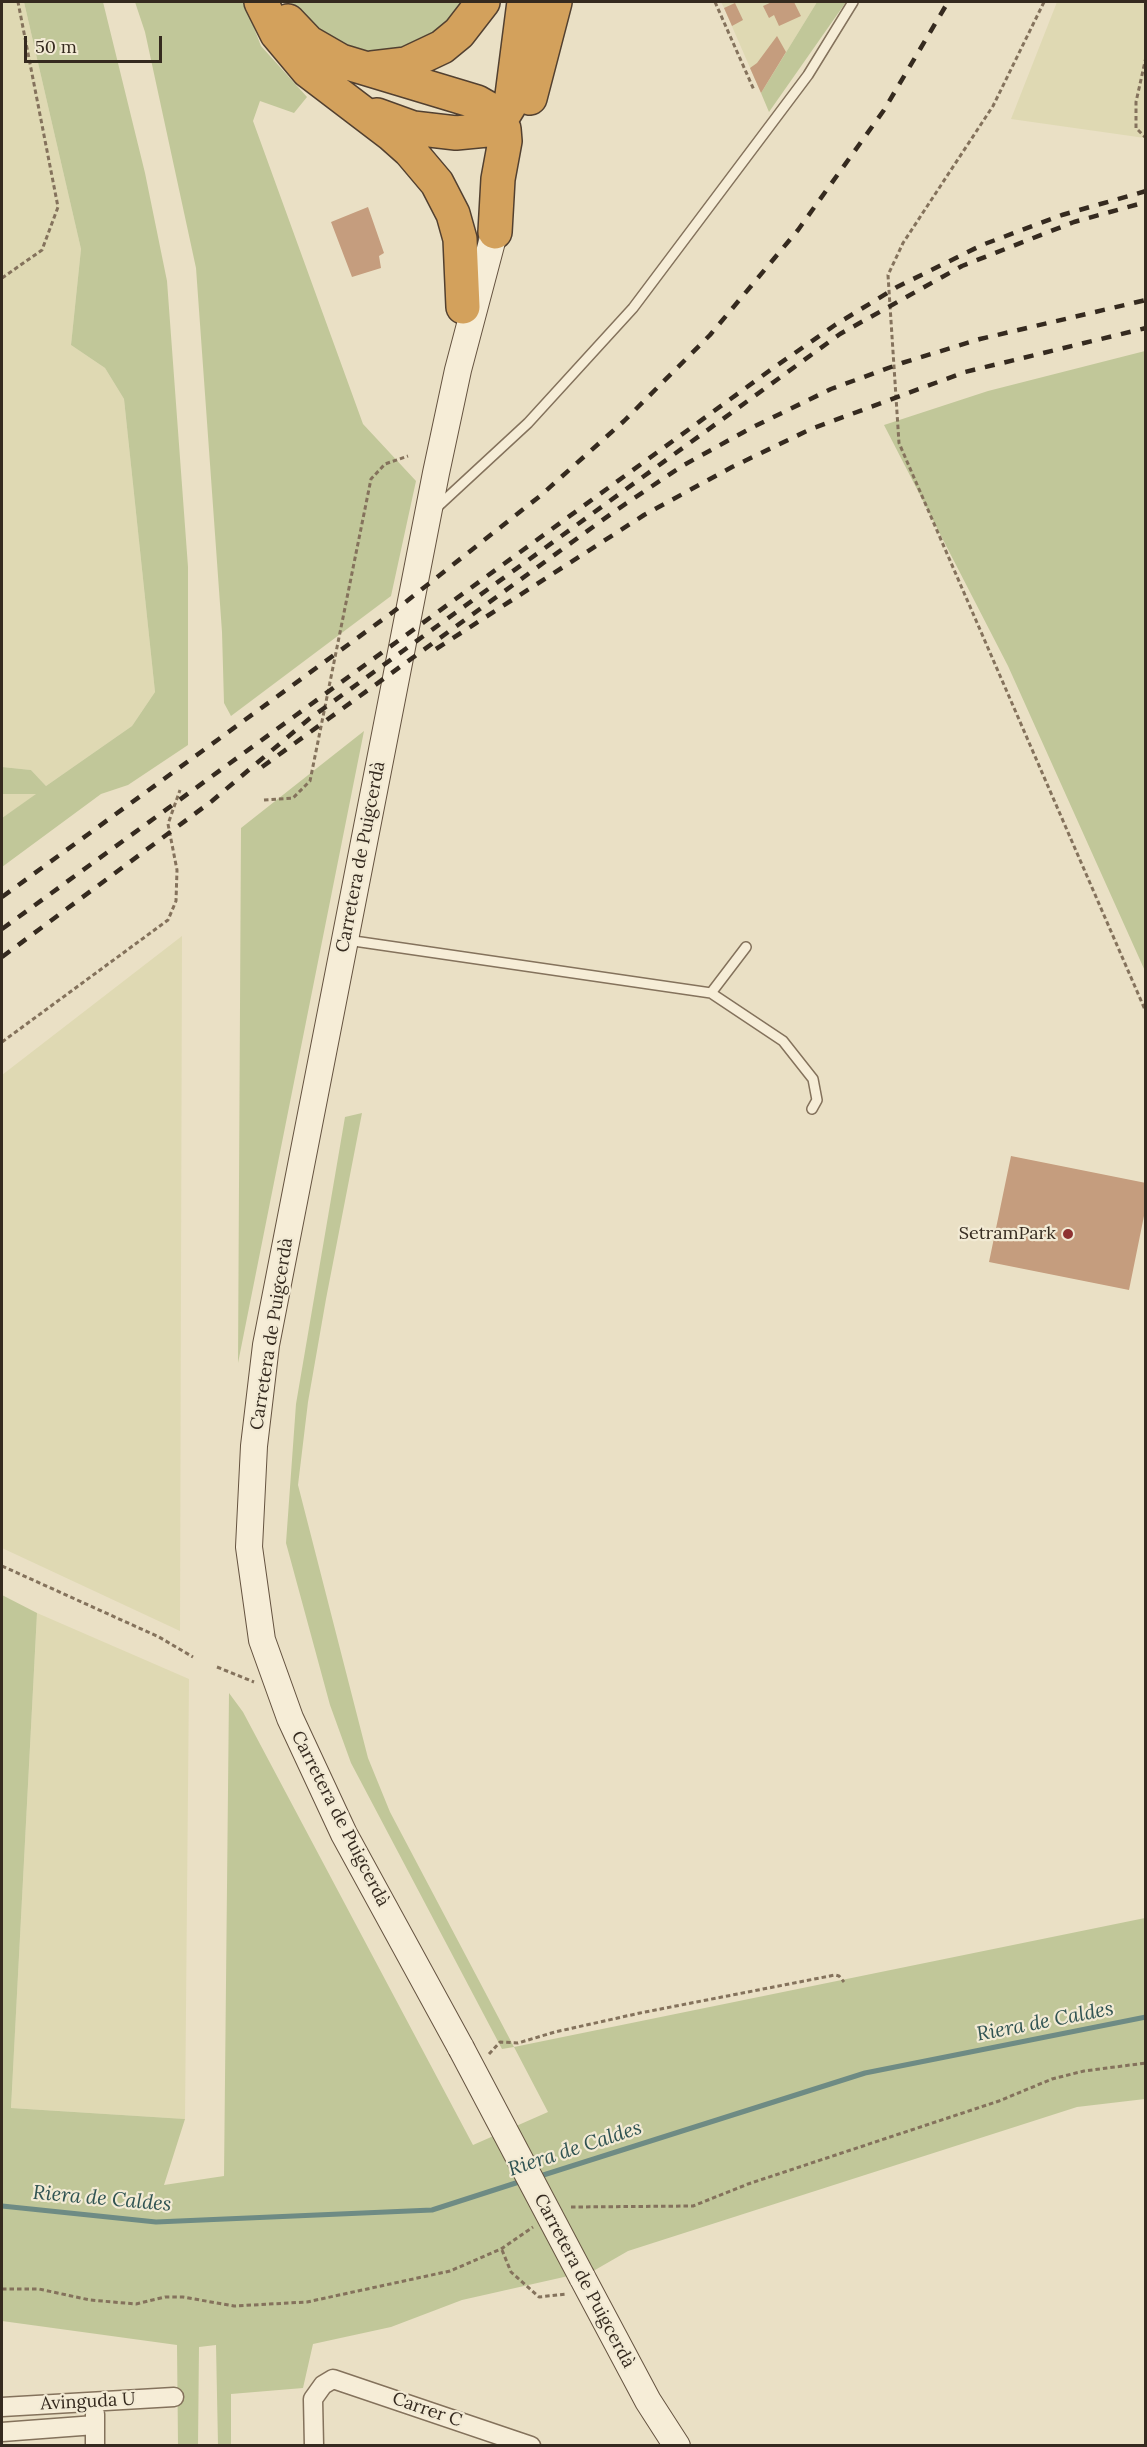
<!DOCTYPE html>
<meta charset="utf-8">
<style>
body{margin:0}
#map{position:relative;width:1147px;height:2447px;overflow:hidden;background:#eae0c5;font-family:Lora,serif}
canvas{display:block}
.frame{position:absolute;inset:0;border:3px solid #352a1f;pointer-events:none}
.scale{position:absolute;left:24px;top:36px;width:138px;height:27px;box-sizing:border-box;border:3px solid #352a1f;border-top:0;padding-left:8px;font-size:18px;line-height:21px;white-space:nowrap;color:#352a1f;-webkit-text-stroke:4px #f2ead4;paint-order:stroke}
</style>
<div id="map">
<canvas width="1147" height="2447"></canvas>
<div class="frame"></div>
<div class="scale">50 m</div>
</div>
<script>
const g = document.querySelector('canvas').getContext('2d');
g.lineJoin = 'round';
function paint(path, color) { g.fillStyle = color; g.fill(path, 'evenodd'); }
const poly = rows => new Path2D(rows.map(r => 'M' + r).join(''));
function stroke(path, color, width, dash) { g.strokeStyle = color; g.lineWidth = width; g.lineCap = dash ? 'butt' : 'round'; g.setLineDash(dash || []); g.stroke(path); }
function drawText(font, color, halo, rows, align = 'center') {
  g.font = font + ' Lora,serif'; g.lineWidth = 4.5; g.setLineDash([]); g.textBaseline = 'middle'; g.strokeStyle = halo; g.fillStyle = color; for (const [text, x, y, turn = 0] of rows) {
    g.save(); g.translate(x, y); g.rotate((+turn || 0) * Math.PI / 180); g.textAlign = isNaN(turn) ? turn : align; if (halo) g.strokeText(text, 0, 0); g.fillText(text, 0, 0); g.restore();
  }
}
const farmland = poly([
 [2,2,24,2,81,249,71,345,105,368,124,399,155,692,132,726,46,786,31,770,2,767],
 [721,2,817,2,761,93,724,8],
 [1057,2,1145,2,1145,138,1011,119],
 [2,794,37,794,2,818],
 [182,936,180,1631,2,1548,2,1075],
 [37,1613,189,1679,185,2119,11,2108]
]);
const green = poly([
 [24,2,103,2,145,173,167,281,188,567,188,745,128,785,101,794,2,867,2,818,36,794,2,794,2,767,31,770,46,786,132,726,155,692,124,399,105,368,71,345,81,249],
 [135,2,244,2,261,46,307,97,294,113,260,101,253,121,363,424,416,481,391,596,231,716,224,703,222,632,196,268,145,32],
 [285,2,470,2,426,44,356,57,287,6],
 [817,2,846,2,769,112,761,93],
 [1145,351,1146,351,1145,971,1008,666,884,425,988,391],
 [364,731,238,1363,241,828],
 [362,1113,326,1299,308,1402,298,1485,368,1758,390,1812,514,2047,1145,1918,1145,2099,1077,2107,628,2251,595,2270,462,2300,391,2327,313,2344,303,2388,231,2394,231,2445,218,2445,216,2345,199,2347,198,2445,178,2445,177,2345,2,2321,2,1595,37,1613,11,2108,185,2119,164,2185,224,2176,229,1693,243,1712,473,2145,548,2112,514,2047,502,2049,351,1763,330,1705,286,1543,296,1404,345,1117]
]);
const stream = poly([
 [537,2177,865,2073,1146,2017],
 [2,2206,156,2222,432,2210,522,2181]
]);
const building = poly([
 [772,2,794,2,801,16,779,26,774,15,769,18,763,6],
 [735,3,743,20,732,26,724,8],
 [777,36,786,52,761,93,750,68,757,63],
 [368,207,384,253,379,256,381,268,352,277,331,222],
 [1011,1156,1146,1183,1146,1206,1129,1290,989,1262]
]);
const path = poly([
 [715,2,754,90],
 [1044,2,993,106,903,243,888,275,899,443,1146,1012],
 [1146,57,1136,102,1136,128,1146,138],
 [2,278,42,250,58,207,18,2],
 [264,800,293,798,310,781,371,479,385,464,408,456],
 [2,1042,168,920,176,901,177,870,168,824,180,790],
 [2,1566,159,1637,193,1657],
 [217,1667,254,1682],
 [489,2054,500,2042,518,2043,555,2032,640,2013,835,1975,839,1976,844,1982],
 [571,2207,693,2206,748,2184,999,2101,1052,2079,1084,2071,1146,2063],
 [502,2250,511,2272,539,2297,567,2294],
 [2,2289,39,2289,90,2300,136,2304,165,2297,183,2297,234,2306,307,2302,450,2271,501,2249,533,2227]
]);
const lane = poly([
 [435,509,528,423,633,308,808,75,853,2],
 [347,940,711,993,783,1041,813,1079,817,1100,812,1109],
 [711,993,746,947]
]);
const street = poly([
 [2,2407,174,2397],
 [2,2432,95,2425],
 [95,2446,95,2414],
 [314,2446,313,2399,323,2385,333,2379,531,2446]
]);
const secondary = poly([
 [461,2048,344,1834,290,1718,262,1640,249,1547,254,1446,266,1345,436,473,458,370,499,215],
 [582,2277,648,2401,677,2446]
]);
const highway = poly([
 [261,2,277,34,308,71,392,135,410,151,437,183,453,214,460,239,463,307],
 [288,21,308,42,341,61,477,102,491,110,504,129,505,141,498,179,495,232],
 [372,68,406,64,442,47,459,33,483,2],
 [530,98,555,2],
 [377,115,413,128,456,133,487,130,500,121,511,103,524,2]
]);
const rail = poly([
 [436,649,644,515,732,467,811,429,965,372,1146,328],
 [262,767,615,511,682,466,751,428,831,389,902,363,980,339,1146,300],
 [2,897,393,612,540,496,624,421,710,335,798,230,884,110,948,2],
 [2,929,769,371,835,325,897,287,982,245,1062,215,1146,191],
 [2,957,212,801,309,719,840,334,962,266,1074,222,1146,202]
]);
const secondaryBridge = poly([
 [461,2048,582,2277]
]);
const markers = [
 [1068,1234,6,"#8e3231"]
];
const streetNames = [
 ["Carretera de Puigcerdà",361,857,-79],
 ["Carretera de Puigcerdà",272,1334,-81],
 ["Carretera de Puigcerdà",340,1819,63],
 ["Carretera de Puigcerdà",584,2281,62],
 ["Avinguda U",88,2402,-3],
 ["Carrer C",427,2410,19]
];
const poiNames = [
 ["SetramPark",1056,1234]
];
const waterNames = [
 ["Riera de Caldes",1045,2022,-11],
 ["Riera de Caldes",575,2149,-18],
 ["Riera de Caldes",102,2199,5]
];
paint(farmland, '#dfd9b3');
paint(green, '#c1c799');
stroke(stream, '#6e8b84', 5);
paint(building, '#c59d7e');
stroke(lane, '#84725c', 12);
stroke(street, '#84725c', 21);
stroke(secondary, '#655340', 28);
stroke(highway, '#524030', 36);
stroke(path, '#84725c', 3, [4.5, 3]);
stroke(lane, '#f6edd7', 9);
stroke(street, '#f6edd7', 18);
stroke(secondary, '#f6edd7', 26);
stroke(highway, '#d3a15c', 33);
stroke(rail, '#352a1f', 4.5, [10, 10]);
stroke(secondaryBridge, '#655340', 28, []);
stroke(secondaryBridge, '#f6edd7', 26);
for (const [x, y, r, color] of markers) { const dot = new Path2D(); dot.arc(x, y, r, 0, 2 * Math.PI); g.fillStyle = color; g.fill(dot); stroke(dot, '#f2ead4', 2); }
drawText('18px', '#352a1f', '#f2ead4', streetNames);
drawText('18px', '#352a1f', '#f2ead4', poiNames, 'right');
drawText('italic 20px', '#305352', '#f2ead4', waterNames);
</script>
